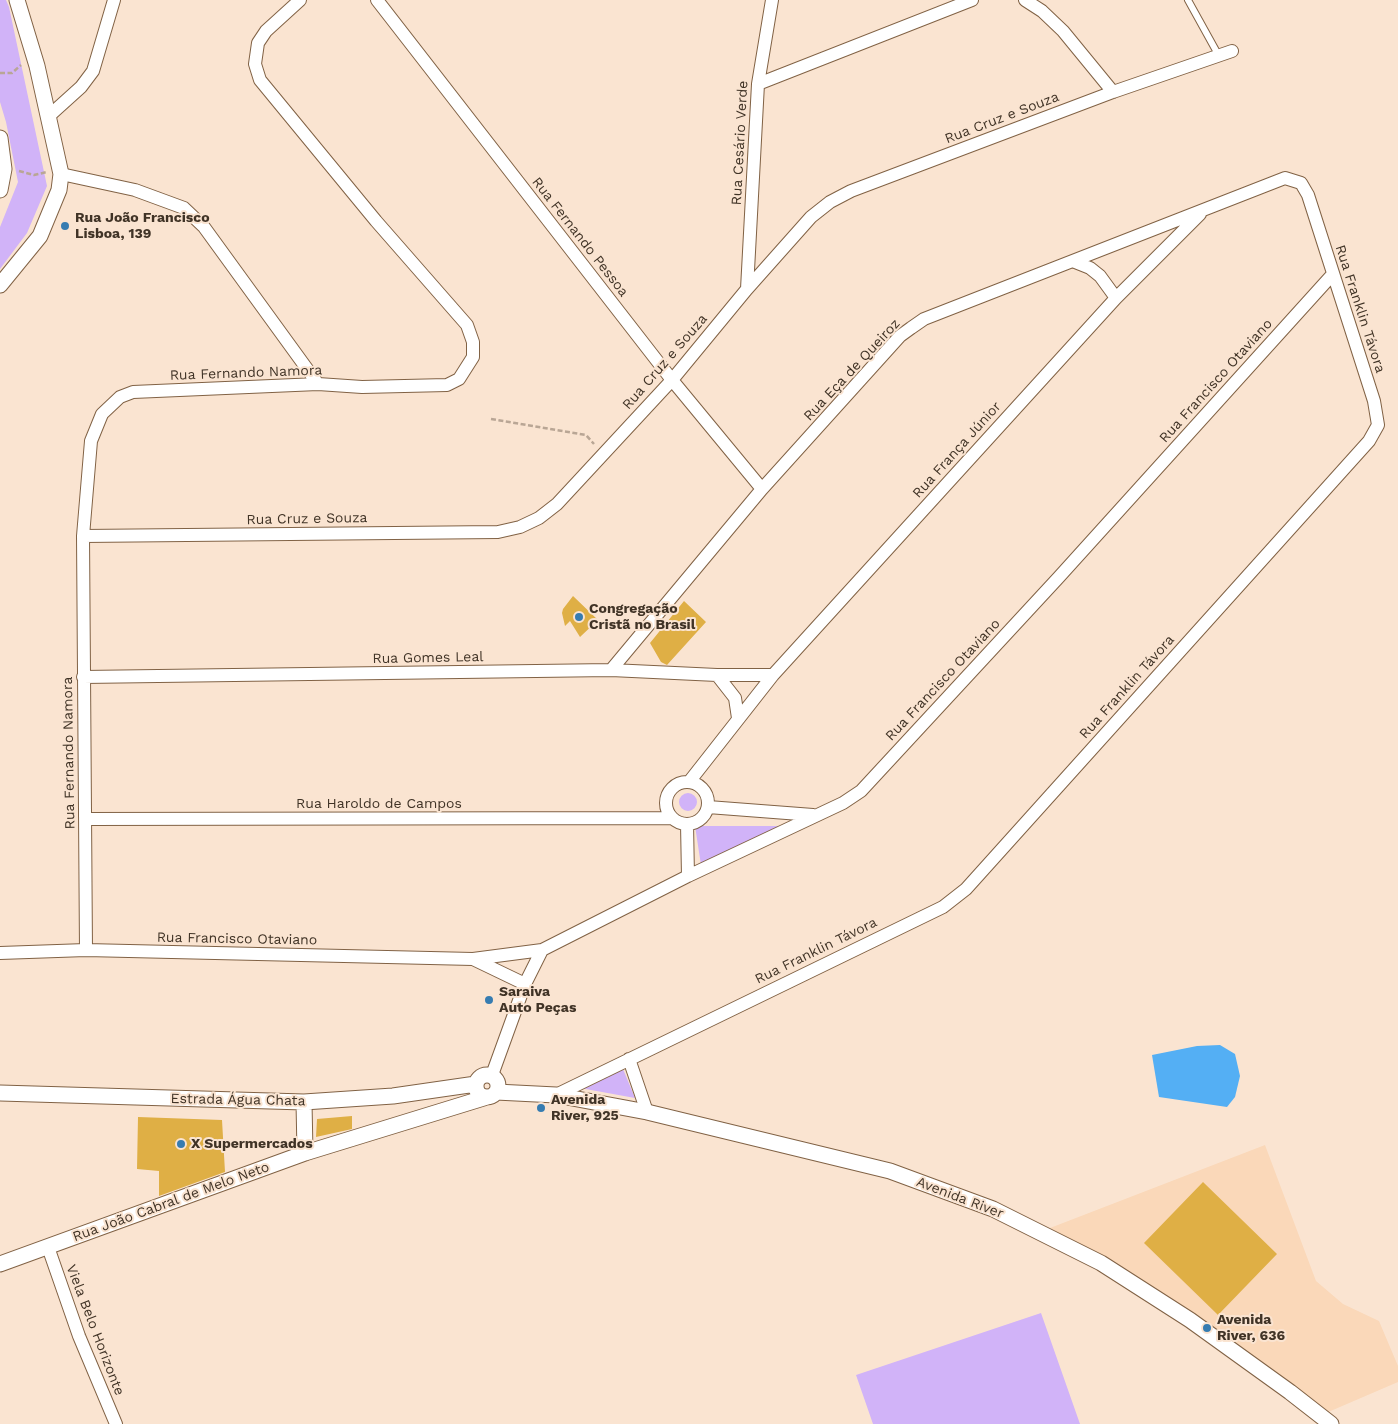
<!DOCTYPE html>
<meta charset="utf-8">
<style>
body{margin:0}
canvas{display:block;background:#fae4d1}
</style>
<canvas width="1398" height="1424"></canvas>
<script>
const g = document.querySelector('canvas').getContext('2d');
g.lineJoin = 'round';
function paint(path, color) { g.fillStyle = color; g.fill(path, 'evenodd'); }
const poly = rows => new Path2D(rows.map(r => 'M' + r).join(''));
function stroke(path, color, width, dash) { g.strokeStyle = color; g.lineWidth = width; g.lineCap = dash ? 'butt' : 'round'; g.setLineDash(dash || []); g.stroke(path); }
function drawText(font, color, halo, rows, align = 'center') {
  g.font = font + ' "Work Sans",sans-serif'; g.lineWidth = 4; g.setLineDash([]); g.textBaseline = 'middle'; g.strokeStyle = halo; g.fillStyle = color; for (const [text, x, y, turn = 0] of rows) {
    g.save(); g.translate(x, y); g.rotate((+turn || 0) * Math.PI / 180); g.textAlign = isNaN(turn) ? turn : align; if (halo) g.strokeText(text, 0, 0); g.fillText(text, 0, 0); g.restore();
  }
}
const built = poly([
 [1265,1145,1316,1281,1343,1304,1379,1321,1398,1366,1398,1382,1326,1413,1180,1306,1050,1228]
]);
const green = poly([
 [0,0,6,0,9,7,47,186,27,233,0,269,0,227,18,182,6,122,0,102],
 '679 802a9 9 0 1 1 18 0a9 9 0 1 1-18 0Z',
 [695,826,780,826,701,865],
 [623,1069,635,1098,580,1088],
 [1041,1313,1080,1424,873,1424,856,1375]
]);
const water = poly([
 [1220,1045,1235,1054,1240,1076,1235,1097,1227,1107,1159,1097,1152,1055,1197,1046]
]);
const building = poly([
 [573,596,598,620,580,637,570,621,565,626,562,613,563,609],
 [684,601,706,622,667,665,661,662,650,643],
 [352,1116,352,1129,316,1137,317,1119],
 [138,1117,222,1120,225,1172,159,1196,159,1171,137,1169],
 [1203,1182,1277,1254,1218,1315,1144,1243]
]);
const path = poly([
 [0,73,12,73,21,65],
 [19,171,34,175,47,172],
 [491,419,586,435,594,444]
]);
const service = poly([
 [1188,0,1219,56]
]);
const minor = poly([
 [377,0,672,380,762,489],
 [1025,0,1042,11,1063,31,1113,92],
 [758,84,972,0],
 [50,115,81,87,93,71,114,0],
 [61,174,135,190,184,208,204,227,318,384],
 [1075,262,1090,268,1100,276,1116,298],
 [747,289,758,84,772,0],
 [83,536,498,532,520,527,539,518,557,504,672,380,747,289,811,217,830,202,851,191,1113,92,1232,51],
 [717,675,735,698,738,718],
 [83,677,611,670,717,675,773,675],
 '666 803a21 21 0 1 1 42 0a21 21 0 1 1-42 0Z',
 [689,782,773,675,1116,298,1200,214],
 [708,807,813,815],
 [85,819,672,818],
 [687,824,688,876],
 [86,950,83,536,91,441,102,414,120,397,133,392,318,384,362,387,447,385,459,379,473,357,473,342,467,325,376,221,260,80,255,64,258,43,266,31,300,0],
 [0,953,86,950,473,959,542,950,688,876,843,803,861,791,1059,577,1333,274],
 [473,959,525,984],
 [629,1059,647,1112],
 [492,1075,525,984,542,950],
 [556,1095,943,907,966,889,1369,441,1378,425,1374,401,1308,195,1301,183,1285,178,924,319,911,328,900,336,762,489,611,670],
 [48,1247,79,1336,116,1424]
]);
const tertiary = poly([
 [0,138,4,169,0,190],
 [0,285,40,236,59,190,61,174,37,66,17,0],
 '476 1086a11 11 0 1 1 22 0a11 11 0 1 1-22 0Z',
 [496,1092,556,1095,647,1112,890,1171,993,1209,1101,1263,1190,1320,1290,1392,1331,1424],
 [0,1093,304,1102,393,1096,476,1084],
 [304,1102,305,1153],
 [0,1264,305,1153,487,1097]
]);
const markers = [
 [65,226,5,"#367cb1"],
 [579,617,5,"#367cb1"],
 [489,1000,5,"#367cb1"],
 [541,1108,5,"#367cb1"],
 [181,1144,5,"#367cb1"],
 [1207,1328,5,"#367cb1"]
];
const streetNames = [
 ["Rua Cruz e Souza",1002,118,-21],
 ["Rua Cesário Verde",740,143,-87],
 ["Rua Fernando Pessoa",580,237,52],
 ["Rua Franklin Távora",1360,309,72],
 ["Rua Cruz e Souza",665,362,-49],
 ["Rua Eça de Queiroz",852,370,-47],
 ["Rua Fernando Namora",246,373,-2],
 ["Rua Francisco Otaviano",1216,381,-48],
 ["Rua França Júnior",957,450,-48],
 ["Rua Cruz e Souza",307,519,-1],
 ["Rua Gomes Leal",428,658,-1],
 ["Rua Francisco Otaviano",943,680,-47],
 ["Rua Franklin Távora",1127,687,-48],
 ["Rua Fernando Namora",69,753,-91],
 ["Rua Haroldo de Campos",379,804],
 ["Rua Francisco Otaviano",237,939,1],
 ["Rua Franklin Távora",816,951,-26],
 ["Estrada Água Chata",238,1100,1],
 ["Avenida River",960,1198,21],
 ["Rua João Cabral de Melo Neto",171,1202,-20],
 ["Viela Belo Horizonte",95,1330,69]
];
const poiNames = [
 ["Rua João Francisco",75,218],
 ["Lisboa, 139",75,234],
 ["Congregação",589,609],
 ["Cristã no Brasil",589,625],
 ["Saraiva",499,992],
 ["Auto Peças",499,1008],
 ["Avenida",551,1100],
 ["River, 925",551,1116],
 ["X Supermercados",191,1144],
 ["Avenida",1217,1320],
 ["River, 636",1217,1336]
];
paint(built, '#fad8b9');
paint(green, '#d1b3f8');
paint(water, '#54aff4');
paint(building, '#dfaf45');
stroke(service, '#816245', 8);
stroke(minor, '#816245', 14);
stroke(tertiary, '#816245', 17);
stroke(path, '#b9a695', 2.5, [5, 2.5]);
stroke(service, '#fff', 6);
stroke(minor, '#fff', 12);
stroke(tertiary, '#fff', 15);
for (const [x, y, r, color] of markers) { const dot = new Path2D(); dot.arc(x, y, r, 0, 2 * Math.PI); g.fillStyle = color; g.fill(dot); stroke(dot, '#fae4d1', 2); }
drawText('14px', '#403326', '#fae4d1', streetNames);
drawText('bold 14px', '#403326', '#fae4d1', poiNames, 'left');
</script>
